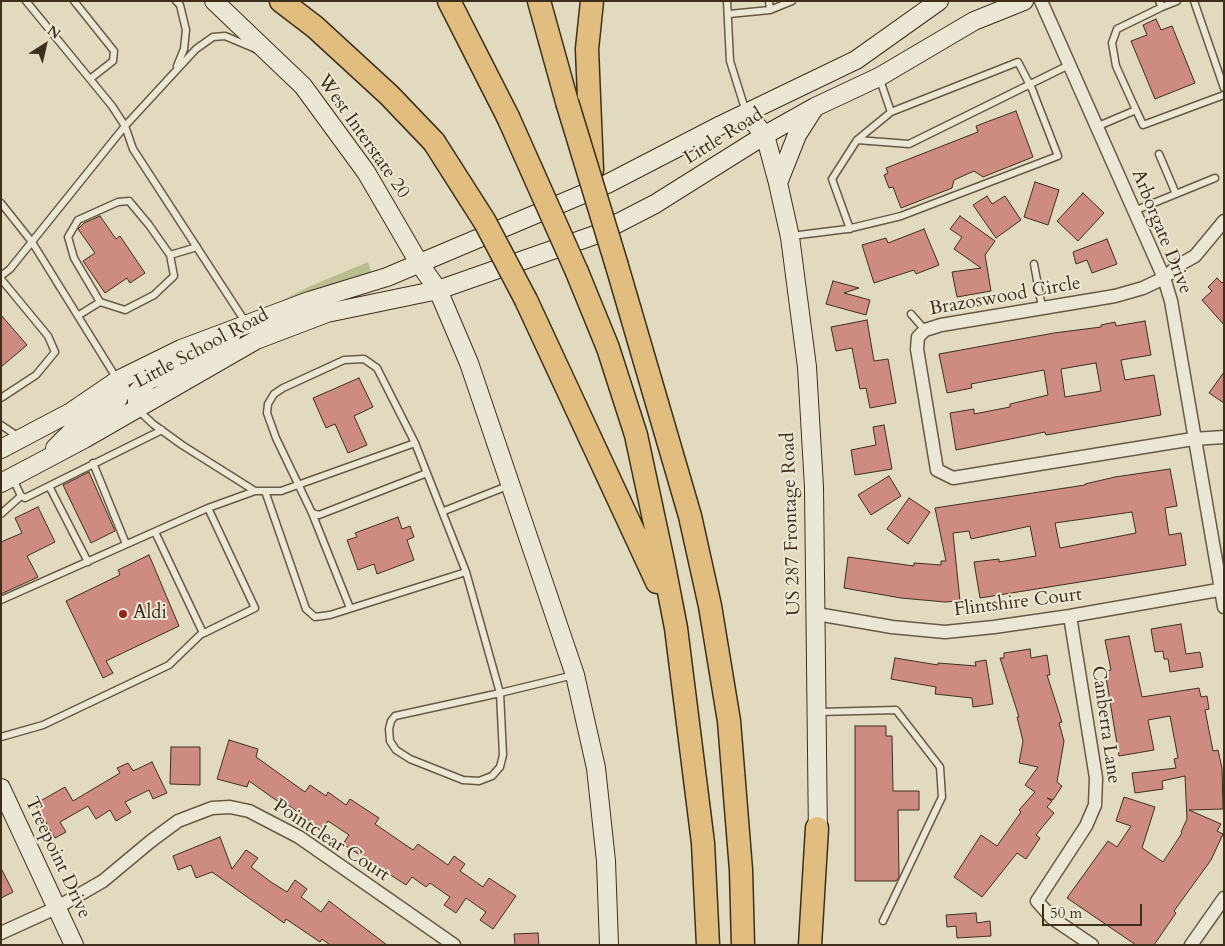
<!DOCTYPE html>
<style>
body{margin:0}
#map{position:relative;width:1225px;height:946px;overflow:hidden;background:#e2dabf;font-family:Cardo,serif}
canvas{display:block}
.frame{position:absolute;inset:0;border:2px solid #3d2f1c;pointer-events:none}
.north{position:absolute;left:20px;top:20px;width:50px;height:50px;-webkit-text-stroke:4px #ece7d5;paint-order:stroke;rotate:35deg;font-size:14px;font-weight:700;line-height:20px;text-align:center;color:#3d2f1c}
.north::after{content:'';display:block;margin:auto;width:18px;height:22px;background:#3d2f1c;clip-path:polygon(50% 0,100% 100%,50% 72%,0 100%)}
.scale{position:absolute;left:1042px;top:904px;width:100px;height:22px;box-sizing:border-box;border:2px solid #3d2f1c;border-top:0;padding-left:6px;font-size:15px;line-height:18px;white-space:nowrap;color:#3d2f1c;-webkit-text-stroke:4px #ece7d5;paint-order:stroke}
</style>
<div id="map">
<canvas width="1225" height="946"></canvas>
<div class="frame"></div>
<div class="north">N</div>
<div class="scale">50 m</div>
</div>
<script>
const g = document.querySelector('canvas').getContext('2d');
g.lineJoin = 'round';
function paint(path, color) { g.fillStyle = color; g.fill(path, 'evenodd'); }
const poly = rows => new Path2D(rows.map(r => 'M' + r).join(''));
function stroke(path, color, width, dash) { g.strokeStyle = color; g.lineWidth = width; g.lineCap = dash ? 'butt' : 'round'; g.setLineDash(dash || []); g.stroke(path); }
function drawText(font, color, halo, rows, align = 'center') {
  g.font = font + ' Cardo,serif'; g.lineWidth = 4; g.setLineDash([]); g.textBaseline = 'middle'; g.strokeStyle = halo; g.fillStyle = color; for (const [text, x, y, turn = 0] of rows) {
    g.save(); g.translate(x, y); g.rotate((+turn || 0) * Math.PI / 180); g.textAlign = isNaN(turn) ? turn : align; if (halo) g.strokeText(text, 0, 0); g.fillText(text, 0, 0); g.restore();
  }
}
const green = poly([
 [368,262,372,275,262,311,306,288]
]);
const building = poly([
 [1156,19,1161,30,1172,26,1195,83,1155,99,1131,41,1147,35,1143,25,1156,19],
 [1016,111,1033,157,983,177,974,171,954,180,952,188,901,208,893,187,889,188,884,175,888,173,886,168,978,132,976,126,1016,111],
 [1035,182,1059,190,1048,225,1024,217,1035,182],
 [1083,193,1104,213,1078,241,1057,221,1083,193],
 [987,196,992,204,1005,196,1021,220,996,238,973,205,987,196],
 [100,216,116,239,120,236,145,273,130,283,127,278,105,293,83,261,95,253,78,229,84,223,100,216],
 [960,216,995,241,985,255,991,291,957,297,952,272,981,268,954,249,962,237,950,229,960,216],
 [924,229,939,265,916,274,914,270,874,283,862,245,886,238,888,243,924,229],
 [1107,239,1117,264,1092,273,1087,260,1076,264,1073,252,1107,239],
 [1217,278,1222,283,1224,281,1224,325,1202,300,1212,291,1208,287,1217,278],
 [833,281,859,288,844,293,870,300,866,315,826,304,833,281],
 [1,315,27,345,1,367,1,315],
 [867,320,874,361,888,359,896,403,870,408,866,388,860,389,852,348,836,351,831,327,867,320],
 [1145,321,1151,355,1121,360,1125,380,1154,375,1161,415,1046,435,1045,432,956,450,950,413,974,409,974,414,1010,407,1010,404,1048,395,1044,370,971,384,972,388,947,393,939,354,1054,333,1101,327,1101,325,1115,322,1116,326,1145,321],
 [1096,363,1101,391,1065,397,1061,369,1096,363],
 [1224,372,1224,403,1209,393,1224,372],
 [359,378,373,407,354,416,367,445,348,453,335,424,326,428,313,398,359,378],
 [884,425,892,469,855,475,851,450,876,445,873,427,884,425],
 [1170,469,1177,506,1165,508,1169,535,1181,533,1186,565,980,598,974,562,999,559,999,562,1036,556,1030,526,971,539,969,531,953,533,960,601,945,602,901,598,844,588,848,557,914,566,914,563,941,565,941,561,946,561,935,508,1085,485,1085,484,1115,477,1170,469],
 [1132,512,1136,533,1060,548,1055,523,1132,512],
 [89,472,115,531,91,543,63,485,89,472],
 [889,476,901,496,871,515,858,495,889,476],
 [909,498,930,512,908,544,887,529,909,498],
 [38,507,55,542,27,556,38,577,1,594,1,542,22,533,15,518,38,507],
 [398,517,402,529,410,526,414,537,407,540,414,560,377,574,374,564,358,570,347,540,357,537,355,533,398,517],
 [149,555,179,626,106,661,113,673,103,678,66,601,120,575,118,570,149,555],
 [1181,624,1186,654,1200,652,1203,667,1170,672,1168,659,1164,659,1163,651,1155,652,1151,629,1181,624],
 [1129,636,1142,697,1199,688,1201,697,1207,696,1209,709,1205,710,1213,751,1218,750,1222,768,1223,809,1189,810,1221,824,1217,831,1223,834,1211,860,1174,911,1176,913,1154,945,1136,945,1067,898,1108,841,1117,847,1131,826,1116,821,1124,797,1155,807,1142,848,1163,862,1182,833,1181,832,1187,819,1185,776,1162,781,1163,789,1135,793,1132,773,1176,768,1174,759,1178,758,1170,716,1148,720,1154,750,1119,756,1105,671,1111,670,1105,640,1129,636],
 [1030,649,1031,658,1047,655,1050,675,1047,675,1062,722,1059,723,1064,741,1057,782,1062,786,1053,800,1047,798,1052,801,1047,807,1054,813,1036,835,1040,838,1026,859,1017,853,982,897,954,877,981,835,997,846,1021,812,1019,810,1035,792,1025,785,1038,767,1019,763,1023,741,1017,717,1019,717,1000,658,1004,658,1004,653,1030,649],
 [895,658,938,665,938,663,976,666,975,662,986,660,993,704,973,707,972,698,935,694,936,687,891,679,895,658],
 [855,726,886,726,886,736,892,736,893,791,919,791,919,810,898,810,899,877,896,881,855,881,855,726],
 [229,740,258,749,256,757,305,792,310,785,326,796,328,792,346,805,350,799,379,818,375,824,413,850,418,844,448,865,454,856,465,864,460,871,483,887,489,878,516,896,493,929,480,920,486,912,466,898,456,913,444,905,450,897,430,883,426,887,412,877,406,885,343,844,349,835,328,821,322,830,284,802,283,805,249,781,247,787,217,779,229,740],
 [171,747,200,747,200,785,170,784,171,747],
 [152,762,167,793,153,799,149,790,125,802,131,812,116,821,110,810,96,819,88,806,60,822,66,832,55,838,35,804,65,787,73,801,120,773,117,768,128,763,133,771,152,762],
 [220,837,232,869,246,850,258,858,251,867,271,882,287,892,295,880,307,889,301,897,321,912,329,901,387,945,330,945,322,939,320,942,286,919,284,923,212,872,196,878,191,865,178,870,173,856,220,837],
 [1,868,13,892,1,898,1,868],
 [976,913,977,923,990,921,991,936,957,938,956,926,947,927,946,915,976,913],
 [538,933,539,945,515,945,514,934,538,933]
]);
const lane = poly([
 [26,1,112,106,125,126,133,149,246,323],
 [74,1,114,51,113,61,90,79],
 [176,1,180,5,186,30,184,49,177,66],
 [727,1,730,61,746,112],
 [769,1,770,10],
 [1194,1,1224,88],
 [1162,7,1177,1],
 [729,14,770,10,792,1],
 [1136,110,1143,125,1224,95],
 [1096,127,1136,110,1116,66,1112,43,1117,29,1162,7,1159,1],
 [857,140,909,144,1069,65],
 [1159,154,1176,194],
 [129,201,149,225,170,255,174,276,154,295,125,310,100,302,74,258,68,237,78,220,118,202,129,201],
 [1,203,32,242,117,379],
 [1134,211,1215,178],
 [850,229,832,179,857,140,891,112],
 [791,236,847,229,901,216,1058,156,1032,89,1018,62,891,112,879,77],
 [170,255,197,247],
 [1034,264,1042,307],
 [1,276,10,269,125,126,196,49,213,37,225,36,256,49],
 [1,279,48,336,55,352,36,375,1,398],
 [911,314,925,330],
 [79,315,100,302],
 [137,409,153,424,182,445,255,491],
 [1,425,19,437],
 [415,443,377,368,364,359,344,360,283,388,274,394,268,404,267,413,276,438,312,513,319,515,427,473],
 [93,463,126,544],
 [13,479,21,496,25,498,162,430],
 [49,486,88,562],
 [265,491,306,609,315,617,330,615,466,572],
 [444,511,510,485],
 [312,513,350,608],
 [1,514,21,496],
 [155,532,203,633],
 [1,600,208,508,255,491,281,491,415,443,466,572,500,693,503,755,500,767,492,776,479,781,463,780,410,759,396,750,390,741,389,729,391,721,395,716,500,693,574,675],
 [819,712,896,710,940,767,942,797,883,921],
 [1,737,43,725,169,665,200,635,255,608,208,508]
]);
const street = poly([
 [1041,1,1164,278,1171,301,1224,607],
 [1224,221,1195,256,1179,265,1164,278,1143,288,1115,296,941,325,925,330,918,337,917,349,937,470,953,478,1193,439,1224,437],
 [817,614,892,627,945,632,994,627,1070,616,1224,589],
 [1070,616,1096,778,1095,805,1086,826,1037,901,1052,918,1092,945],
 [1,933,56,908,103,881,151,841,178,821,212,808,230,807,249,811,299,837,454,945],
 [1191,945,1224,898]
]);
const secondary = poly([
 [214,1,303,86,366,172,419,263,438,290,469,363,575,675,596,768,606,861,609,945],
 [746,114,765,135,778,183,790,237,807,367,814,487,818,839],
 [778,183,797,135,813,110],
 [137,408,137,392,149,380,203,357,231,336],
 [55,448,72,431,118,399,121,392,118,380],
 [1,449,71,412,118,380,181,349,309,301,387,277,607,184,721,125,856,60,939,1],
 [1,483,84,439,256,340,327,313,438,290,595,235,655,204,765,135,815,107,879,77,974,21,1024,1],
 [1,788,74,945]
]);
const highway = poly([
 [281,1,315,27,389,95,434,142],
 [449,1,508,117],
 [539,1,567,102],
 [592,1,587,49,592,170],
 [617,266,690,516,710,606,729,721,741,870,743,945],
 [577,272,608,348,636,435,664,566,676,628,703,843,708,945],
 [526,300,657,582],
 [810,945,817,828]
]);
const highwayBridge = poly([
 [567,102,617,266],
 [508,117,577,272],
 [434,142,485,222,526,300]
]);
const markers = [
 [123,614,5,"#8f2418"]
];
const streetNames = [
 ["West Interstate 20",363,137,55],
 ["Little Road",724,137,-32],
 ["Arborgate Drive",1161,232,68],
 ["Brazoswood Circle",1005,297,-10],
 ["Little School Road",202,349,-28],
 ["US 287 Frontage Road",792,524,-92],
 ["Flintshire Court",1018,603,-7],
 ["Canberra Lane",1105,725,82],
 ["Pointclear Court",331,841,33],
 ["Treepoint Drive",57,858,65]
];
const poiNames = [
 ["Aldi",133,614]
];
paint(green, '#babd8e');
paint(building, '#ce8b81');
stroke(building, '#3d2f1c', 1);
stroke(lane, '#665a45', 9);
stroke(street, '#665a45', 15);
stroke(secondary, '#3d2f1c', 20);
stroke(highway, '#3d2f1c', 25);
stroke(lane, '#ece7d5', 6);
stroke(street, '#ece7d5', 12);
stroke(secondary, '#ece7d5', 18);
stroke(highway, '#e1bd80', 22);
stroke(highwayBridge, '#3d2f1c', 25, []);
stroke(highwayBridge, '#e1bd80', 22);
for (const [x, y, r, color] of markers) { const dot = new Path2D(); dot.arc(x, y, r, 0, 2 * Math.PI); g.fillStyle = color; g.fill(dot); stroke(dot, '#ece7d5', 2); }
drawText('19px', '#3d2f1c', '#ece7d5', streetNames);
drawText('19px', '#3d2f1c', '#ece7d5', poiNames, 'left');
</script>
